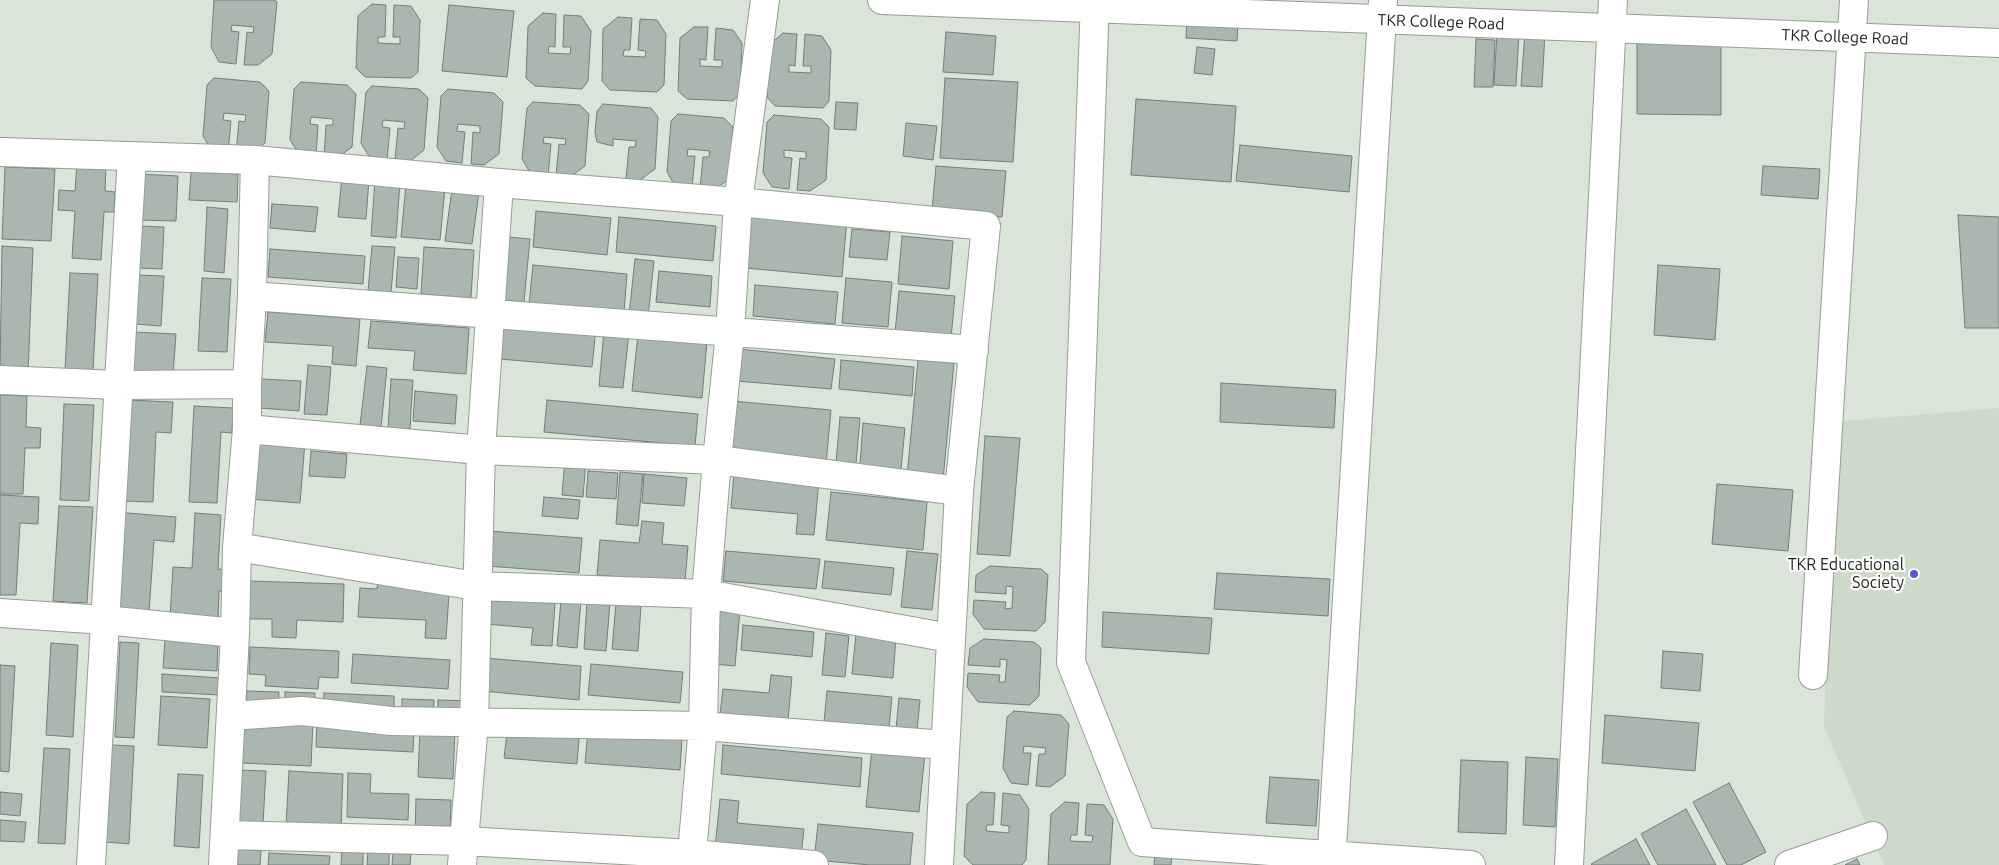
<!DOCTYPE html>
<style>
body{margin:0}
canvas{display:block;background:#dbe4d8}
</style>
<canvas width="1999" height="865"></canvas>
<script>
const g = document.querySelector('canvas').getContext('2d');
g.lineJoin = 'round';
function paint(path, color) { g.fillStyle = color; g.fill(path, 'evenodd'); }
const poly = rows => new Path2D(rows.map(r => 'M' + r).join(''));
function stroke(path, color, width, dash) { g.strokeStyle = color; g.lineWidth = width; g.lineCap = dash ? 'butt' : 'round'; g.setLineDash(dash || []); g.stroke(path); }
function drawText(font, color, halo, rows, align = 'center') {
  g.font = font + ' Ubuntu,sans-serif'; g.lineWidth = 4.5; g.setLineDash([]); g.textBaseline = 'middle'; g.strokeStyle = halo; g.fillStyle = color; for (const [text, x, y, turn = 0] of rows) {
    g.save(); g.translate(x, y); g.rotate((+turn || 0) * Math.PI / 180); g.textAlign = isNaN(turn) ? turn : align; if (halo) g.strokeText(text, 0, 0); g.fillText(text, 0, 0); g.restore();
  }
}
const built = poly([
 [1999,408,1999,865,1884,865,1824,727,1834,422]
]);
const building = poly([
 [214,0,275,0,277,2,272,54,258,65,244,65,247,32,253,33,254,27,232,25,231,31,239,32,236,64,219,62,211,47,214,0],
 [372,4,386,5,385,37,378,37,378,43,400,44,400,37,393,37,394,5,411,6,420,20,418,72,411,78,365,77,356,68,358,16,372,4],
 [449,5,514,11,507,77,442,71,449,5],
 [543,13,556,14,555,47,549,46,548,53,570,54,571,47,563,47,564,15,581,16,591,31,588,81,582,89,535,86,526,78,528,26,543,13],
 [618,17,632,18,630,50,624,50,623,56,645,57,646,51,638,50,640,19,657,20,666,34,664,85,657,92,610,90,602,81,603,29,618,17],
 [1187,19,1238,22,1237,41,1186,38,1187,19],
 [694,27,708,27,706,60,700,59,700,66,722,67,722,60,714,60,716,28,733,30,742,43,740,94,733,101,687,99,678,91,680,38,694,27],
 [946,32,996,36,993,75,943,72,946,32],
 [1497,32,1519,33,1516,86,1494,85,1497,32],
 [1525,32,1545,33,1542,87,1521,86,1525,32],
 [783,33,797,34,795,66,789,65,789,72,811,73,811,66,803,66,805,34,822,36,831,50,829,101,823,108,775,106,767,97,769,45,783,33],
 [1476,39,1495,40,1493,87,1474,87,1476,39],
 [1637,40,1721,40,1721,115,1637,114,1637,40],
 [1197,47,1215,49,1212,75,1194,73,1197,47],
 [214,78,260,82,269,91,265,143,251,154,236,153,239,121,245,122,246,115,224,113,223,120,231,121,228,152,211,150,203,136,207,85,214,78],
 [945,78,1018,82,1013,162,940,158,945,78],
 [301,82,347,85,356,94,352,147,337,158,324,157,326,125,333,125,333,119,311,117,310,124,318,125,316,156,299,154,290,140,294,89,301,82],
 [372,86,419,89,428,98,424,150,409,162,395,160,398,128,404,129,405,122,383,120,382,127,390,128,387,160,370,158,361,143,366,92,372,86],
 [448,89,494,93,503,102,499,154,484,165,471,164,473,132,480,133,480,126,458,124,457,131,465,132,462,163,446,161,437,147,441,96,448,89],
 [1136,99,1236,106,1231,182,1131,175,1136,99],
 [533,102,580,105,589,114,585,166,570,177,556,176,559,144,565,145,566,139,544,137,543,143,551,144,548,176,531,174,522,159,527,108,533,102],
 [836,102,858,103,856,130,834,129,836,102],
 [603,104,651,108,658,117,655,169,640,180,626,179,629,147,635,147,636,141,613,139,613,146,597,142,595,132,597,111,603,104],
 [678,114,724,118,733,127,729,179,714,190,700,189,703,157,709,157,710,151,688,149,687,156,695,156,692,188,675,186,667,172,671,121,678,114],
 [774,115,821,119,829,127,826,180,810,191,797,190,800,158,806,159,806,152,784,150,784,157,792,158,789,189,772,187,763,173,767,122,774,115],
 [906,123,937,126,933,160,903,156,906,123],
 [1240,145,1352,156,1349,192,1236,181,1240,145],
 [77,163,106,165,105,191,115,192,114,212,104,212,101,260,72,258,75,211,58,210,59,190,75,191,77,163],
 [936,166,1006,171,1002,217,932,211,936,166],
 [1763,166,1820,169,1818,199,1761,195,1763,166],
 [5,167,55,169,51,241,2,239,5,167],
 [191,172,238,174,237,202,189,200,191,172],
 [139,174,178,176,176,221,137,220,139,174],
 [342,177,369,179,366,219,338,217,342,177],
 [375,180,400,182,396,238,371,236,375,180],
 [406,185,445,188,440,240,401,237,406,185],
 [452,189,479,192,472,244,445,241,452,189],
 [272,204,318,207,315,232,270,228,272,204],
 [207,207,228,209,224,273,204,271,207,207],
 [751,210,847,219,842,277,746,268,751,210],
 [536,211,611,218,607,255,533,247,536,211],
 [1958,215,1999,217,1999,328,1965,328,1958,215],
 [619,217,716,226,713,261,616,252,619,217],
 [139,226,164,227,162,269,137,268,139,226],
 [852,229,890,232,887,260,849,257,852,229],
 [902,236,953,241,949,289,898,284,902,236],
 [509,237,530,239,524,302,503,300,509,237],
 [2,246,33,248,28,373,0,372,2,246],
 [372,246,395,247,391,293,368,291,372,246],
 [424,247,474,250,471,298,421,294,424,247],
 [270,249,365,256,363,284,268,277,270,249],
 [398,257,419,258,417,289,396,287,398,257],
 [635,259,654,261,648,317,629,315,635,259],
 [533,265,627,274,624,312,529,304,533,265],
 [1658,265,1720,269,1715,340,1654,335,1658,265],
 [659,271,712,276,710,307,656,302,659,271],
 [70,273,98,274,93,371,65,370,70,273],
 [138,275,164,276,161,326,135,324,138,275],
 [202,278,231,279,227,352,198,351,202,278],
 [846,278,892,282,888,327,842,323,846,278],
 [755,285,838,292,835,324,753,316,755,285],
 [899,291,955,296,951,338,895,333,899,291],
 [268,312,360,319,356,366,332,364,333,346,265,342,268,312],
 [503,320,596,328,592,367,500,359,503,320],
 [371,321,469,328,466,374,413,370,415,351,368,348,371,321],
 [604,331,629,333,623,388,599,386,604,331],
 [133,332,176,334,173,375,131,373,133,332],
 [638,334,707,341,702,398,632,391,638,334],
 [739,349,835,359,831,389,736,381,739,349],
 [841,360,914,367,912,396,839,389,841,360],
 [918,360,954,363,943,480,907,476,918,360],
 [308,365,331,367,327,415,304,414,308,365],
 [367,366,387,368,381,428,360,425,367,366],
 [261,379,301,381,299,411,259,408,261,379],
 [391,379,413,380,410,429,388,428,391,379],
 [1221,383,1336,390,1334,428,1220,422,1221,383],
 [415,391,457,395,455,424,413,421,415,391],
 [0,395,27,396,26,427,41,428,40,448,25,448,23,494,0,494,0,395],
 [126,400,173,402,171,433,156,432,153,502,122,501,126,400],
 [547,400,698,414,695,446,544,432,547,400],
 [732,401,831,410,826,464,726,455,732,401],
 [64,404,94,405,89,501,60,500,64,404],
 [194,406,233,408,232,433,221,432,217,503,189,502,194,406],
 [840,417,860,418,856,464,836,462,840,417],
 [863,423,905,428,901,469,860,465,863,423],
 [985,436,1020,438,1010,556,977,554,985,436],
 [255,438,305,442,300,503,249,499,255,438],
 [311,451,347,454,345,478,309,476,311,451],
 [565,459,586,461,583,497,562,495,565,459],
 [588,471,618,473,616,499,586,497,588,471],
 [620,472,643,474,638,526,616,524,620,472],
 [734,473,819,480,814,535,796,534,798,514,731,508,734,473],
 [644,474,687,478,684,506,642,503,644,474],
 [1717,484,1793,490,1788,551,1712,544,1717,484],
 [831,492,927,502,923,550,826,540,831,492],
 [0,495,39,497,38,524,20,523,16,595,0,595,0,495],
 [544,497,580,500,578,519,542,516,544,497],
 [59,506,93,507,87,603,53,601,59,506],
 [116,512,176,517,174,542,154,540,149,612,119,610,124,540,115,539,116,512],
 [195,513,221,515,218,569,230,570,228,592,219,591,218,620,170,617,173,567,192,568,195,513],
 [642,521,664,523,662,544,688,546,685,582,597,575,600,540,639,543,642,521],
 [489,531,582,538,579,573,487,566,489,531],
 [726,551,820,559,816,589,723,581,726,551],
 [907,551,938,554,932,610,901,607,907,551],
 [825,561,894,568,891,595,822,588,825,561],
 [990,566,1041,569,1048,575,1045,622,1036,631,984,629,973,614,974,600,1006,602,1005,609,1012,608,1013,587,1006,586,1006,594,975,592,976,575,990,566],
 [1217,573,1330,579,1328,616,1214,609,1217,573],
 [378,579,449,593,446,639,425,638,426,620,358,617,360,588,377,589,378,579],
 [249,581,344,584,343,622,297,620,296,638,272,637,272,619,248,619,249,581],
 [488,598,555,603,552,646,531,645,533,628,485,624,488,598],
 [561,600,581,601,577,648,557,646,561,600],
 [587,601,610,603,606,651,584,649,587,601],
 [616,604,641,606,638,651,612,649,616,604],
 [719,608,740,610,735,666,713,664,719,608],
 [1103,612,1212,618,1209,654,1102,647,1103,612],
 [743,625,814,632,812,657,741,650,743,625],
 [826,633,849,636,845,677,822,675,826,633],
 [856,633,896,637,893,678,852,674,856,633],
 [984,639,1034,642,1041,648,1039,696,1030,705,978,702,967,687,968,673,1000,675,999,682,1005,682,1007,660,1000,659,1000,667,968,665,970,648,984,639],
 [165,640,218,643,217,671,163,668,165,640],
 [120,642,139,643,134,738,115,737,120,642],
 [51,643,78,645,73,737,46,735,51,643],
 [250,647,339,651,338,678,319,677,318,689,265,686,266,675,249,674,250,647],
 [1663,651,1703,654,1700,691,1661,688,1663,651],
 [353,654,450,660,448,689,351,683,353,654],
 [485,658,581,666,579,700,482,691,485,658],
 [591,664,683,672,680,703,588,695,591,664],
 [0,665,15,666,9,772,0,771,0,665],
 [162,674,221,678,220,695,162,692,162,674],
 [771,675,792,677,788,720,720,714,723,689,769,693,771,675],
 [247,691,279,692,278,708,246,706,247,691],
 [827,691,892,697,889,728,824,722,827,691],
 [285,692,315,693,315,707,285,706,285,692],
 [324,693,394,696,394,713,323,710,324,693],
 [161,696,210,699,207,748,158,745,161,696],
 [899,698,920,700,917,731,896,729,899,698],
 [402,699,434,700,433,716,402,715,402,699],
 [438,700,473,701,472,718,438,716,438,700],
 [1014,711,1061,715,1069,724,1065,776,1050,787,1036,786,1039,754,1045,754,1046,748,1024,746,1023,753,1031,753,1028,785,1011,783,1003,768,1007,717,1014,711],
 [1605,715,1699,723,1695,771,1602,763,1605,715],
 [242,718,313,721,311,766,240,763,242,718],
 [317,722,414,726,413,752,316,747,317,722],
 [420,727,455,729,453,779,418,777,420,727],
 [588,730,682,738,680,770,585,763,588,730],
 [507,733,579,738,577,764,504,758,507,733],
 [112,745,134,746,129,844,106,842,112,745],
 [723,745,862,758,860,787,721,774,723,745],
 [44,748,70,749,65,844,38,843,44,748],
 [872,748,925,753,919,812,866,807,872,748],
 [1526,757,1558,759,1555,827,1523,825,1526,757],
 [1461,760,1508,762,1506,834,1458,832,1461,760],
 [239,770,266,771,263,824,236,823,239,770],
 [289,771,343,774,341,828,286,826,289,771],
 [348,773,371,774,370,793,409,794,408,820,347,817,348,773],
 [178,774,203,775,199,848,174,846,178,774],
 [1270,777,1319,780,1316,826,1266,823,1270,777],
 [1729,783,1766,852,1741,865,1727,865,1693,802,1729,783],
 [0,792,22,794,20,816,0,814,0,792],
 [981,792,995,793,993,825,987,825,986,831,1009,833,1009,826,1001,825,1003,793,1020,795,1029,809,1026,860,1022,865,973,865,964,856,967,804,981,792],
 [416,799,451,800,450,836,415,835,416,799],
 [720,799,739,801,737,823,804,829,801,856,715,848,720,799],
 [1065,802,1079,803,1077,835,1071,835,1070,841,1092,842,1093,836,1085,835,1087,804,1104,805,1113,819,1110,865,1048,865,1051,814,1065,802],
 [1686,809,1716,865,1658,865,1641,834,1686,809],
 [0,820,26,822,24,842,0,841,0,820],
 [818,824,913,833,910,865,870,865,814,860,818,824],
 [1636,839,1650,865,1592,865,1591,864,1636,839],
 [342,848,363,849,363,865,341,865,342,848],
 [233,849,261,851,260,865,233,865,233,849],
 [368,849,389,850,389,865,367,865,368,849],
 [269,853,330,856,329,865,268,865,269,853],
 [393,853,411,854,410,865,392,865,393,853],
 [1155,853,1172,854,1171,865,1154,865,1155,853],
 [1857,859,1860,865,1845,865,1857,859]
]);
const minor = poly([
 [882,0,1999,43],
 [1095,0,1071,662,1142,842,1471,865],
 [0,152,255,160,499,183,738,202,986,226,959,491,939,865],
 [252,296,974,350],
 [0,380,119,385,247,384],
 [247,429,481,450,717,460,959,491],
 [237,547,476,586,706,594,950,638],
 [0,613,105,620,235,633],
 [1813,675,1854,0],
 [231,716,302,711,391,721,703,726,945,745],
 [226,835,464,841,692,854,814,865],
 [91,865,132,156],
 [223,865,235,633,237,547,247,429,247,384,252,296,255,160],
 [462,865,474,722,481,450,499,183],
 [691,865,703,726,706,594,717,460,730,333,738,202,765,0],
 [1331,865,1383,0],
 [1569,865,1613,0],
 [1789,865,1873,836]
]);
const markers = [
 [1914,574,5,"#6256cf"]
];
const streetNames = [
 ["TKR College Road",1441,22,2],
 ["TKR College Road",1845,37,2]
];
const poiNames = [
 ["TKR Educational",1904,565],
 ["Society",1904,583]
];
paint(built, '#cddac9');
paint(building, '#a9b7b0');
stroke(building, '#727f78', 1);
stroke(minor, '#969e93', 30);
stroke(minor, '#fff', 28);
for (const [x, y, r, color] of markers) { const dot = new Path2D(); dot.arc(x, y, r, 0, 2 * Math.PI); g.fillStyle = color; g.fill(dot); stroke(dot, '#fff', 2); }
drawText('16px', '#21241f', '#fff', streetNames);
drawText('16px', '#21241f', '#fff', poiNames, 'right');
</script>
